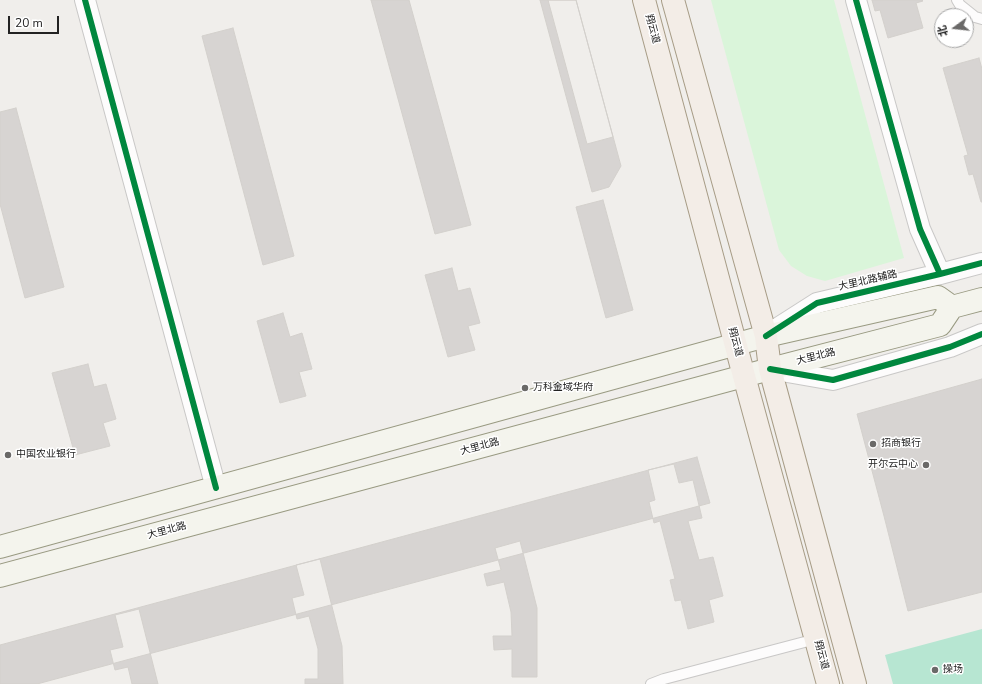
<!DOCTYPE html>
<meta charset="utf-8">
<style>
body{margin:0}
#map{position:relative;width:982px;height:684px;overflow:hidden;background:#f0eeeb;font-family:"Nunito Sans","Noto Sans SC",sans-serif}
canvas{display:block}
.north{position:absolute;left:934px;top:8px;width:40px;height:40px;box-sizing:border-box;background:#fff;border:1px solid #a7a7a7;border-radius:50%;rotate:255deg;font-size:11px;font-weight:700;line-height:16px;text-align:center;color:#222}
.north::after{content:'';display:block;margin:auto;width:14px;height:18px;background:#6a6968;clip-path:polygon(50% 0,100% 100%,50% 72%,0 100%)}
.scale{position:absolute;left:8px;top:16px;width:51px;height:18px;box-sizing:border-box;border:2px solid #222;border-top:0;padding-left:5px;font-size:12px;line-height:14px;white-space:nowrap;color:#222;-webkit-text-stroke:3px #fff;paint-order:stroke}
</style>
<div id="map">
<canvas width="982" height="684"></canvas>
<div class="north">北</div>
<div class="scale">20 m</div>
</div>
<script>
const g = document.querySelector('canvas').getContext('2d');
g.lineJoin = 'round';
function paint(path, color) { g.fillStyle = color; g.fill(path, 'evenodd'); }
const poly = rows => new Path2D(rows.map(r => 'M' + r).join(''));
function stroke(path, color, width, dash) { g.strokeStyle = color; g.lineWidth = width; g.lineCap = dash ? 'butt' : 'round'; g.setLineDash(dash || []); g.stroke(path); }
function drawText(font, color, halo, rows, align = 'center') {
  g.font = font + ' "Nunito Sans","Noto Sans SC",sans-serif'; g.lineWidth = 3; g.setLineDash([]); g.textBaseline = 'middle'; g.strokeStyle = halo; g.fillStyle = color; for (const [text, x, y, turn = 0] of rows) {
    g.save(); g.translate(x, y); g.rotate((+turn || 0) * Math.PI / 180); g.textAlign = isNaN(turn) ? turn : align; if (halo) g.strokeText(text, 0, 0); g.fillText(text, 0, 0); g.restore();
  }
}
const park = poly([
 [711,0,834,0,904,258,825,281,807,276,791,266,779,250]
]);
const pitch = poly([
 [982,629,982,684,893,684,885,655]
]);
const building = poly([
 [371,0,409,0,471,225,435,234,371,0],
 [540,0,576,0,621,166,609,187,592,192,540,0],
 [548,0,576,0,613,137,587,144,548,0],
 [872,0,922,0,923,1,916,3,923,28,888,38,880,10,875,11,872,0],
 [233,28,294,256,263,265,202,36,233,28],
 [979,58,982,69,982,202,981,202,973,174,969,175,964,156,968,155,943,68,979,58],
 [16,108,64,287,25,298,0,204,0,112,16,108],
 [603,200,633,310,606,318,576,207,603,200],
 [452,268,458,291,470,288,480,323,468,326,475,350,448,357,425,275,452,268],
 [283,313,290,337,302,333,312,369,299,372,306,396,280,403,257,321,283,313],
 [88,364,94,387,106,384,116,419,103,423,110,446,75,455,52,373,88,364],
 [982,379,982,592,908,611,884,516,857,414,982,379],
 [697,457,710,503,37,684,0,684,0,645,697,457],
 [674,464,679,483,693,480,702,518,688,521,699,560,713,557,723,596,709,600,714,622,688,629,681,600,675,601,670,580,675,579,660,521,654,523,649,502,655,500,648,470,674,464],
 [520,541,537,608,537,677,512,677,512,649,494,650,493,636,512,636,511,612,504,582,487,586,484,574,501,570,495,548,520,541],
 [320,559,342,646,343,684,305,684,305,679,318,679,318,649,309,616,297,619,292,598,304,595,296,565,320,559],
 [139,609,158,684,132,684,128,667,115,670,110,650,123,647,115,615,139,609]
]);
const service = poly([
 [957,0,960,5,975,17,982,19],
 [651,684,664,679,816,639]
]);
const minor = poly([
 [85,0,216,488],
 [856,0,920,229,940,274],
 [770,333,817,303,940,274,982,263],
 [770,369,833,380,950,347,982,334]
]);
const secondary = poly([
 [0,547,766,336,938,297,952,307],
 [0,576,770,369,940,325,952,307,982,299]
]);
const primary = poly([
 [644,0,744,376,828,684],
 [673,0,766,336,770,369,855,684]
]);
const cycleway = poly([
 [85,0,216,488],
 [856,0,920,229,940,274],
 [766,336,817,303,940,274,982,263],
 [770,369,833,380,950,347,982,334]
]);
const markers = [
 [525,388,4,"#6a6968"],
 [873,444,4,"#6a6968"],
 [8,455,4,"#6a6968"],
 [926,465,4,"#6a6968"],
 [935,670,4,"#6a6968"]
];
const streetNames = [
 ["翔云道",652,29,75],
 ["大里北路辅路",868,281,-13],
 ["翔云道",735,342,75],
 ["大里北路",816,357,-14],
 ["大里北路",480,447,-15],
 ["大里北路",167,531,-15],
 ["翔云道",821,655,75]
];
const poiNames = [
 ["万科金域华府",533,388],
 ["招商银行",881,444],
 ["中国农业银行",16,455],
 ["开尔云中心",918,465,"right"],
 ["操场",943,670]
];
paint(park, '#daf5da');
paint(pitch, '#b7e6d2');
paint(building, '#d7d4d2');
stroke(building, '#d3d0cc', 1);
stroke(service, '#c9c8c7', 12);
stroke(minor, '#c9c8c7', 22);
stroke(secondary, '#999a82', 24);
stroke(primary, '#a79c86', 24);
stroke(service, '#fdfcfc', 10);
stroke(minor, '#fdfcfc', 20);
stroke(secondary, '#f4f4ed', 22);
stroke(primary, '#f3ede7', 22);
stroke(cycleway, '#00873e', 6);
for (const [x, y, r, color] of markers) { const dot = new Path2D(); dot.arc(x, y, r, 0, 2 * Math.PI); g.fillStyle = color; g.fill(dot); stroke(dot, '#fff', 1.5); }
drawText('10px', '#222', '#fff', streetNames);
drawText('10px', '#222', '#fff', poiNames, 'left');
</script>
